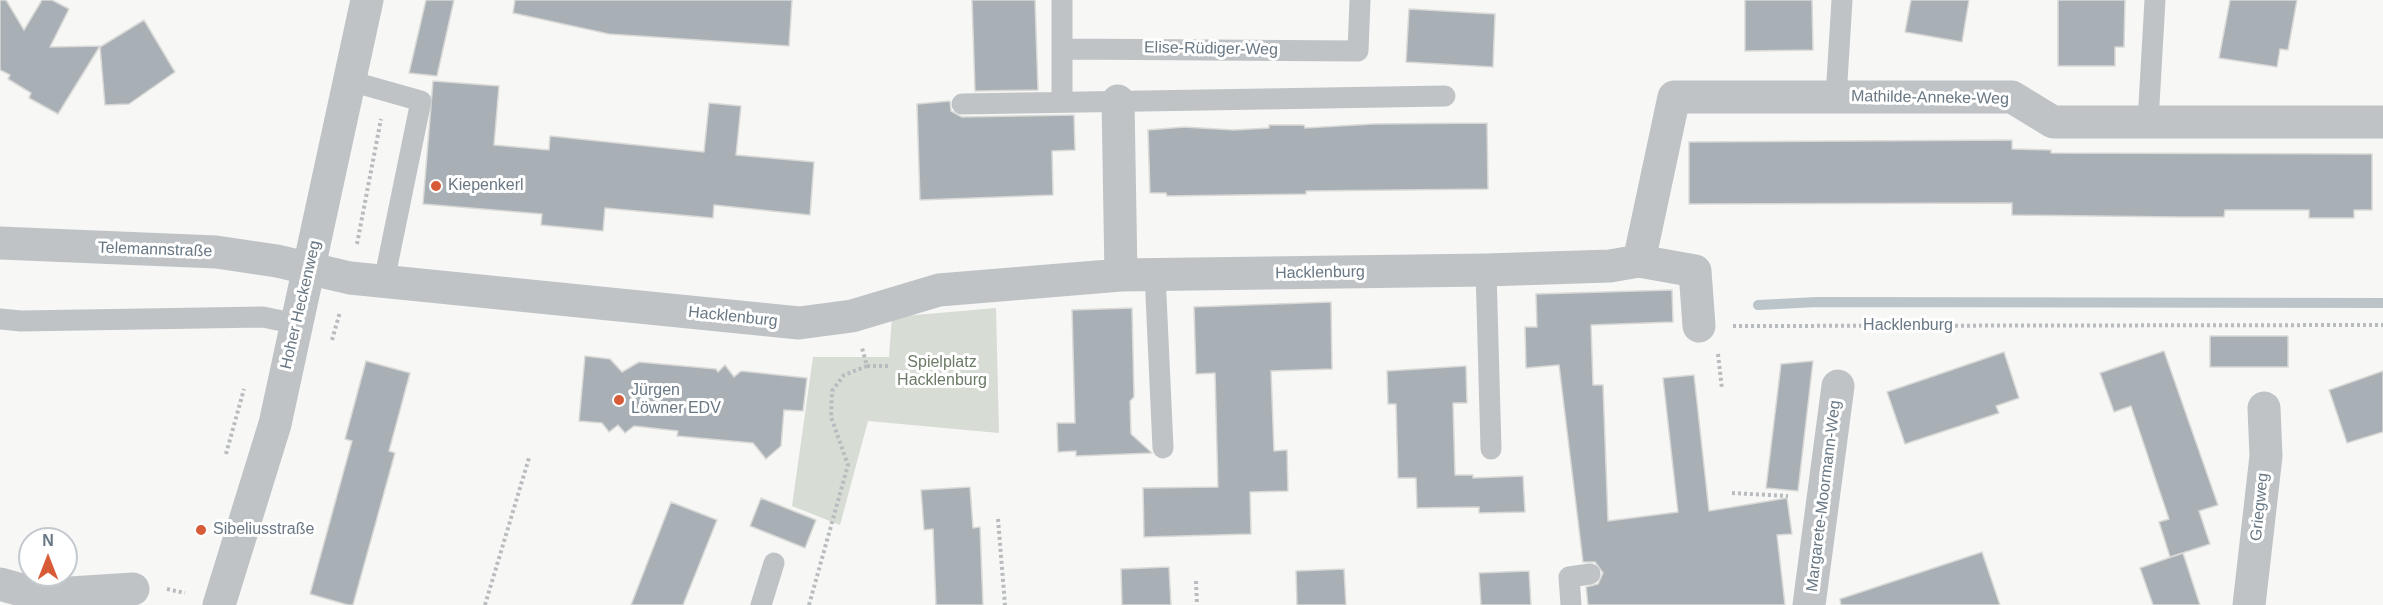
<!DOCTYPE html>
<meta charset="utf-8">
<style>
body{margin:0}
#map{position:relative;width:2383px;height:605px;overflow:hidden;background:#f7f7f5;font-family:Arial,sans-serif}
canvas{display:block}
.north{position:absolute;left:18px;top:527px;width:60px;height:60px;box-sizing:border-box;background:#fff;border:2px solid #c3c9ce;border-radius:50%;rotate:0deg;font-size:16px;font-weight:700;line-height:24px;text-align:center;color:#697884}
.north::after{content:'';display:block;margin:auto;width:21px;height:27px;background:#d75b36;clip-path:polygon(50% 0,100% 100%,50% 72%,0 100%)}
</style>
<div id="map">
<canvas width="2383" height="605"></canvas>
<div class="north">N</div>
</div>
<script>
const g = document.querySelector('canvas').getContext('2d');
g.lineJoin = 'round';
function paint(path, color) { g.fillStyle = color; g.fill(path, 'evenodd'); }
const poly = rows => new Path2D(rows.map(r => 'M' + r).join(''));
function stroke(path, color, width, dash) { g.strokeStyle = color; g.lineWidth = width; g.lineCap = dash ? 'butt' : 'round'; g.setLineDash(dash || []); g.stroke(path); }
function drawText(font, color, halo, rows, align = 'center') {
  g.font = font + ' Arial,sans-serif'; g.lineWidth = 6; g.setLineDash([]); g.textBaseline = 'middle'; g.strokeStyle = halo; g.fillStyle = color; for (const [text, x, y, turn = 0] of rows) {
    g.save(); g.translate(x, y); g.rotate((+turn || 0) * Math.PI / 180); g.textAlign = isNaN(turn) ? turn : align; if (halo) g.strokeText(text, 0, 0); g.fillText(text, 0, 0); g.restore();
  }
}
const green = poly([
 [996,308,999,433,868,421,840,525,792,506,813,357,889,357,892,317]
]);
const stream = poly([
 [1758,305,1817,302,2383,303]
]);
const building = poly([
 [0,0,6,0,24,30,42,0,52,0,69,9,50,47,100,46,58,114,29,98,31,93,8,79,10,75,0,70,0,0],
 [426,0,454,0,437,76,409,73,426,0],
 [515,0,792,0,789,46,609,34,513,13,515,0],
 [972,0,1035,0,1038,90,975,91,972,0],
 [1745,0,1812,0,1813,50,1745,51,1745,0],
 [1911,0,1969,0,1962,42,1905,32,1911,0],
 [2058,0,2125,0,2124,47,2115,47,2115,66,2058,66,2058,0],
 [2230,0,2297,0,2288,50,2280,49,2277,67,2219,58,2230,0],
 [1409,9,1495,14,1493,67,1406,62,1409,9],
 [144,20,175,72,129,104,105,105,100,47,144,20],
 [433,81,499,86,494,145,549,150,550,136,704,152,709,103,741,106,736,155,814,162,810,215,714,205,713,218,605,208,603,231,541,225,542,214,423,204,433,81],
 [950,101,951,111,962,117,1074,115,1075,150,1052,151,1053,195,920,200,917,104,950,101],
 [1487,123,1488,189,1306,191,1306,194,1236,195,1167,196,1166,193,1150,193,1148,130,1184,127,1234,130,1269,128,1269,125,1304,125,1305,128,1373,124,1487,123],
 [2012,140,2012,149,2051,150,2051,153,2372,154,2372,210,2354,210,2354,218,2309,218,2309,210,2225,210,2224,217,2180,217,2012,215,2012,203,1689,204,1689,142,2012,140],
 [1672,290,1673,322,1591,325,1593,385,1603,385,1608,521,1678,512,1663,378,1694,375,1709,511,1787,498,1792,534,1777,535,1785,605,1588,605,1586,587,1598,584,1603,573,1595,562,1583,562,1559,365,1526,368,1525,327,1537,327,1536,294,1672,290],
 [1331,302,1332,369,1271,371,1274,451,1287,450,1288,491,1250,492,1251,534,1144,537,1143,488,1218,487,1215,373,1196,374,1194,307,1331,302],
 [1132,308,1134,397,1130,401,1131,434,1152,453,1076,456,1076,451,1058,452,1057,423,1075,423,1072,310,1132,308],
 [2210,336,2288,336,2288,367,2210,367,2210,336],
 [2164,351,2218,505,2199,511,2210,544,2170,557,2159,522,2169,519,2131,406,2114,412,2100,373,2164,351],
 [2004,352,2019,398,1996,406,1999,413,1905,444,1887,392,2004,352],
 [585,356,610,359,622,372,639,362,716,369,718,372,725,365,734,377,741,371,807,378,803,411,784,410,781,446,766,459,753,443,677,436,678,431,634,426,625,433,618,425,609,432,602,423,579,421,585,356],
 [366,361,410,373,389,451,395,453,353,605,348,605,310,594,352,441,345,439,366,361],
 [1813,361,1798,491,1766,488,1781,364,1813,361],
 [1466,366,1467,403,1453,403,1455,475,1473,475,1473,478,1523,476,1525,512,1479,513,1479,507,1417,508,1416,478,1398,478,1396,404,1388,404,1387,371,1466,366],
 [2383,371,2383,432,2347,443,2329,390,2383,371],
 [970,487,973,528,980,527,983,605,936,605,933,529,924,530,921,490,970,487],
 [761,498,816,520,805,548,750,526,761,498],
 [671,502,717,520,683,605,631,605,671,502],
 [1982,552,2000,605,1841,605,1840,599,1982,552],
 [2183,553,2200,605,2153,605,2140,568,2183,553],
 [1169,567,1171,605,1122,605,1121,569,1169,567],
 [1344,569,1346,605,1297,605,1296,571,1344,569],
 [1529,571,1531,605,1481,605,1479,573,1529,571]
]);
const path = poly([
 [357,244,381,119],
 [1733,326,2383,325],
 [332,340,340,312],
 [1718,354,1722,389],
 [867,366,890,366],
 [226,454,244,389],
 [1732,493,1788,496],
 [998,519,1005,605],
 [1196,581,1197,605],
 [167,589,185,593],
 [485,605,529,458],
 [809,605,848,465,831,417,832,391,844,375,867,366,862,348]
]);
const service = poly([
 [1062,0,1062,101],
 [1062,49,1358,51,1360,0],
 [350,81,421,101,384,281],
 [1836,97,1842,0],
 [962,104,1445,96],
 [2148,122,2155,0],
 [1486,270,1491,449],
 [1155,274,1163,448],
 [0,319,21,321,263,317,297,324],
 [761,605,774,563],
 [1571,605,1569,577,1590,574]
]);
const minor = poly([
 [1118,101,1121,275],
 [0,243,216,252,277,261,350,278,799,323,852,316,939,290,1121,275,1486,270,1610,266,1639,261,1695,271,1699,326],
 [1639,261,1674,97,2012,97,2053,122,2383,122],
 [0,584,39,595,133,589],
 [1809,605,1838,386],
 [2249,605,2266,456,2264,408]
]);
const tertiary = poly([
 [219,605,275,424,367,0]
]);
const markers = [
 [436,186,6,"#d75b36"],
 [619,400,6,"#d75b36"],
 [201,530,6,"#d75b36"]
];
const streetNames = [
 ["Elise-Rüdiger-Weg",1211,49,1],
 ["Mathilde-Anneke-Weg",1930,98,1],
 ["Telemannstraße",155,250,2],
 ["Hacklenburg",1320,273,-1],
 ["Hoher Heckenweg",301,305,-77],
 ["Hacklenburg",733,317,6],
 ["Hacklenburg",1908,326],
 ["Margarete-Moormann-Weg",1824,496,-83],
 ["Griegweg",2260,507,-84]
];
const poiNames = [
 ["Kiepenkerl",448,186],
 ["Jürgen",631,391],
 ["Löwner EDV",631,409],
 ["Sibeliusstraße",213,530]
];
const parkNames = [
 ["Spielplatz",942,363],
 ["Hacklenburg",942,381]
];
paint(green, '#d7dcd4');
stroke(stream, '#bac4c9', 10);
paint(building, '#a9b0b5');
stroke(building, '#d9d9d7', 1.5);
stroke(path, '#b9bcbe', 4, [3, 3]);
stroke(service, '#bfc3c6', 21);
stroke(minor, '#bfc3c6', 33);
stroke(tertiary, '#bfc3c6', 33);
for (const [x, y, r, color] of markers) { const dot = new Path2D(); dot.arc(x, y, r, 0, 2 * Math.PI); g.fillStyle = color; g.fill(dot); stroke(dot, '#fff', 2); }
drawText('16px', '#697884', '#fff', streetNames);
drawText('16px', '#697884', '#fff', poiNames, 'left');
drawText('16px', '#6b7b67', '#fff', parkNames);
</script>
